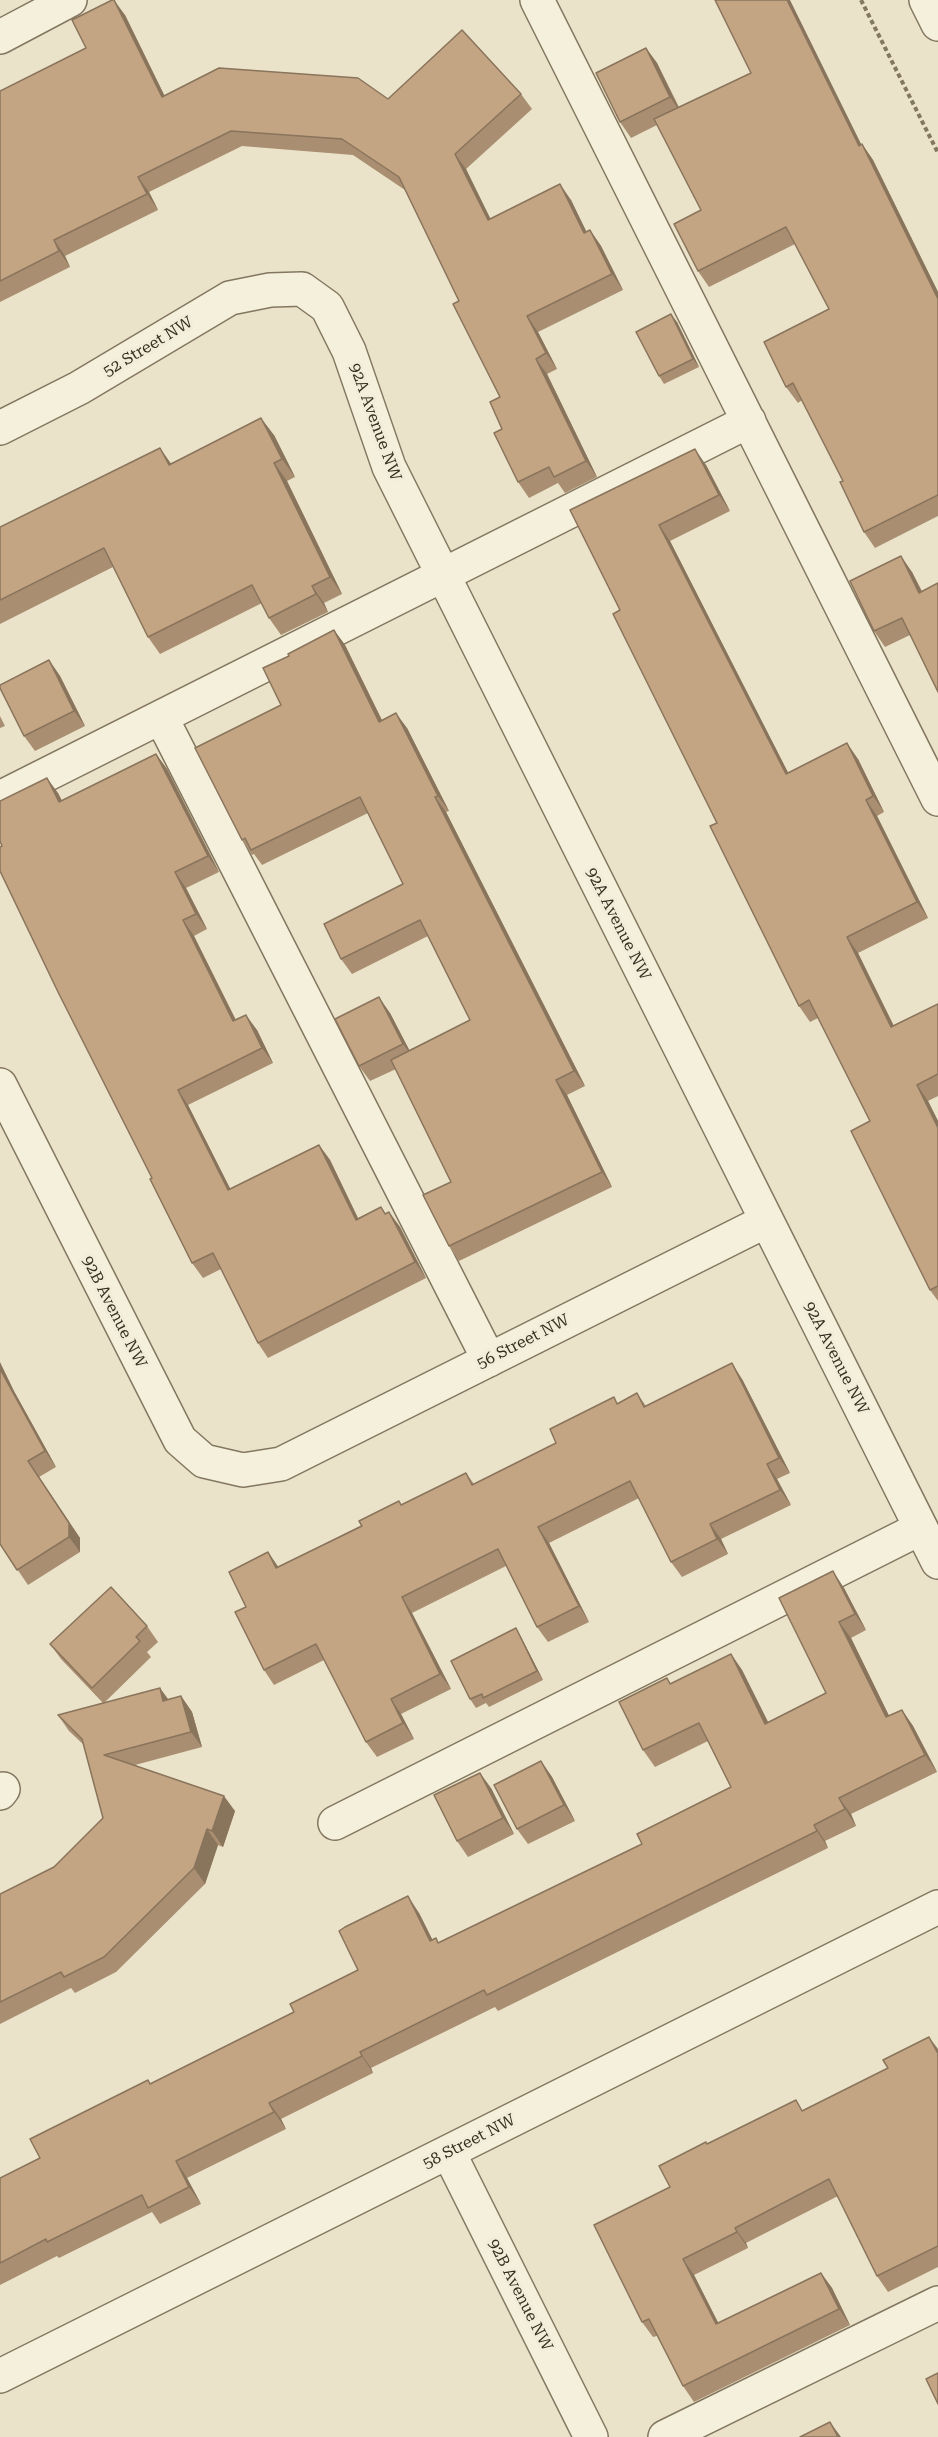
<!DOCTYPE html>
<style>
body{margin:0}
canvas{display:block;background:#eae3c9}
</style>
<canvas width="938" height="2437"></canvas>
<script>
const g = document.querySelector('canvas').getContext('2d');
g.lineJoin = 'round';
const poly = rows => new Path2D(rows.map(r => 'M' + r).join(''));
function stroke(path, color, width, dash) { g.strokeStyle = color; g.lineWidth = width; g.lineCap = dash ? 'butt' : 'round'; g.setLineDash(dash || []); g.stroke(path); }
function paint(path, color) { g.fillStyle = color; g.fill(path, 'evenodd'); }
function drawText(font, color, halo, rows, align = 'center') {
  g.font = font + ' "Roboto Serif",serif'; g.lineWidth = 6; g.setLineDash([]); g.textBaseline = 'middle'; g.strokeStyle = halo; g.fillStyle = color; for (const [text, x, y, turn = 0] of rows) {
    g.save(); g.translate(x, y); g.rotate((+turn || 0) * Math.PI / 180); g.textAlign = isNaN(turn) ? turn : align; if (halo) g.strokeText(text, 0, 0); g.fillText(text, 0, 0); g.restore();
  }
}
const path = poly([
 [861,0,938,153]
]);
const minor = poly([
 [537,0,938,799],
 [926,0,938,24],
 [0,37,70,0],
 [0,428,79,388,230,298,270,290,302,289,327,307,349,351,389,467,938,1562],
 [161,717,489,1360],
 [0,798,749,421],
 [0,1085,180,1440,204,1461,243,1470,281,1464,766,1221],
 [0,1793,3,1789],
 [335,1823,921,1528],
 [449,2153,591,2437],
 [0,2376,938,1907],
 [665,2437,938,2303]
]);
const wall = poly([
 [125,15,164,95,388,99,521,94,532,109,466,169,490,219,571,200,586,232,590,230,601,246,623,290,538,332,557,369,547,374,597,477,565,493,558,483,529,498,518,482,502,429,500,397,459,301,405,190,353,155,242,146,149,192,158,210,65,256,70,267,0,302,0,91,86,48],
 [646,48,657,63,679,107,862,144,873,160,938,292,938,516,875,548,864,532,843,481,802,400,798,403,786,387,829,309,795,244,709,287,698,271,701,210,657,125,631,138,620,122],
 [677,322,699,367,664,384,659,376],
 [274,435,295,477,287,481,342,594,324,603,328,612,281,635,269,618,262,603,160,654,148,637,113,567,0,624,0,527,171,463],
 [706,465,730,511,670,541,788,773,858,759,884,812,877,816,928,918,858,953,894,1026,938,1004,938,1096,928,1101,938,1121,938,1301,930,1290,870,1121,818,1018,810,1022,799,1006,717,823,620,610,570,510],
 [912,572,922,591,910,635,885,647,874,631],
 [334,630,345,645,382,720,407,728,449,811,446,812,585,1086,567,1095,612,1187,459,1261,449,1246,451,1182,396,1069,370,1081,359,1066,390,1013,409,1050,470,1020,428,936,352,974,341,959,403,884,368,813,262,865,254,854,252,855,242,840,281,705,289,656],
 [49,660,60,676,85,726,35,751,24,736],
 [0,716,5,726,0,728],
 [156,754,167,769,219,872,186,888,207,929,194,936,236,1020,257,1030,273,1063,188,1105,230,1189,319,1145,330,1160,358,1218,381,1207,386,1214,389,1212,400,1227,426,1278,268,1358,258,1343,221,1269,203,1278,192,1263,152,1178,2,846,58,793,62,801],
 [742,1379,790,1473,777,1479,791,1505,721,1539,728,1554,682,1577,671,1562,639,1498,549,1543,589,1622,548,1642,537,1627,506,1566,412,1613,451,1689,401,1714,414,1739,377,1757,366,1742,324,1660,274,1685,264,1670,246,1607,268,1552,278,1567,466,1473,474,1484,556,1443,619,1403,637,1393,646,1406],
 [15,1393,56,1467,39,1477,80,1538,80,1552,28,1585,0,1544],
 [844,1588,866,1630,851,1638,889,1716,902,1710,913,1726,937,1772,851,1814,856,1826,825,1841,828,1848,498,2011,495,2007,371,2068,373,2073,281,2119,286,2129,187,2178,201,2204,160,2224,152,2212,59,2258,57,2256,0,2285,0,2178,40,2158,148,2080,151,2084,294,2012,358,1970,419,1913,432,1939,439,1943,642,1844,731,1787,708,1741,655,1767,643,1750,667,1678,671,1684,731,1654,742,1670,768,1722,826,1693],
 [147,1626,158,1642,147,1652,151,1657,104,1703,168,1699,181,1696,192,1712,202,1747,135,1765,235,1811,223,1847,218,1845,205,1884,116,1972,75,1993,71,1988,0,2024,0,1894,54,1867,103,1818,84,1745,69,1731,58,1715,103,1703,61,1659,50,1644],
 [516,1628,521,1637,543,1680,489,1707,486,1703,476,1708,470,1699],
 [541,1761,552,1777,575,1821,528,1844,517,1829],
 [491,1788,514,1834,468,1857,457,1841],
 [938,2049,938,2267,888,2292,877,2276,838,2196,746,2243,748,2248,694,2275,718,2323,821,2273,832,2288,850,2325,694,2402,683,2386,657,2336,653,2337,642,2322,670,2187,708,2144,803,2110]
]);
const shadedWall = poly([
 [114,0,125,15,173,113,162,97],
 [787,0,790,0,870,162,859,146],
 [646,48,657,63,681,113,670,97],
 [862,144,873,160,938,292,938,299],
 [455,154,466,169,499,236,488,220],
 [138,177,149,192,158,210,147,194],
 [560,184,571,200,595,249,584,233],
 [590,230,601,246,623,290,612,274],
 [54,240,65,256,70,267,59,251],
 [671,314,677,322,699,367,693,359],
 [527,316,538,332,557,369,546,353],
 [536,359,547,374,597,477,586,461],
 [261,418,274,435,295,477,282,459],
 [160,448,172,465,169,465],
 [695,449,706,465,730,511,719,495],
 [274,463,287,481,342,594,330,577],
 [659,525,670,541,797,790,786,774],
 [901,556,912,572,930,609,919,593],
 [312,586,324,603,328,612,316,594],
 [334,630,345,645,390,737,379,722],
 [49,660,60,676,85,726,74,711],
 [396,713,407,728,449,811,438,796],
 [847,743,858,759,884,812,873,796],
 [156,754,167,769,219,872,208,856],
 [47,778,58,793,70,817,59,802],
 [435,797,446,812,585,1086,574,1071],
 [866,800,877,816,928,918,917,902],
 [175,872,186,888,207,929,196,914],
 [183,920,194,936,244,1037,233,1021],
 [847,937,858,953,902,1043,891,1027],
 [379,997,390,1013,414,1059,403,1044],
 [246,1015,257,1030,273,1063,262,1048],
 [556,1080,567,1095,612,1187,602,1172],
 [917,1085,928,1101,938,1121,938,1128],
 [178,1090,188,1105,239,1206,228,1190],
 [319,1145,330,1160,366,1235,356,1220],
 [389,1212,400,1227,426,1278,415,1262],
 [0,1362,15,1393,56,1467,45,1451,4,1377,0,1369],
 [732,1363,742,1379,790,1473,779,1458],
 [28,1461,80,1538,80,1552,69,1537],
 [767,1464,777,1479,791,1505,780,1490],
 [710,1524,721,1539,728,1554,717,1539],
 [538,1527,549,1543,589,1622,579,1606],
 [268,1552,279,1568,276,1568],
 [833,1571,844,1588,866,1630,855,1614],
 [402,1597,412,1613,451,1689,440,1674],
 [839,1622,851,1638,898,1734,886,1717],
 [516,1628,521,1637,543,1680,537,1671],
 [731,1654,742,1670,777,1740,765,1724],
 [160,1688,171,1703,163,1701],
 [181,1696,192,1712,202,1747,191,1732],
 [391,1699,401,1714,414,1739,403,1723],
 [902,1710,913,1726,937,1772,925,1755],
 [541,1761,552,1777,575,1821,564,1805],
 [480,1773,491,1788,514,1834,503,1818],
 [224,1796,235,1811,223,1847,212,1831],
 [839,1798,851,1814,856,1826,845,1809],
 [814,1825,825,1841,828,1848,817,1831],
 [207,1829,218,1845,205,1884,194,1868],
 [408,1896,419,1913,441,1957,430,1941],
 [929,2037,938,2049,938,2053],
 [360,2052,371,2068,373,2073,362,2056],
 [269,2103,281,2119,286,2129,274,2112],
 [176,2161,187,2178,201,2204,189,2187],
 [735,2228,746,2243,748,2248,737,2232],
 [683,2259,694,2275,727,2340,716,2324],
 [821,2273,832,2288,850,2325,839,2309],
 [830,2422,841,2437,838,2437]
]);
const building = poly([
 [112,0,114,0,162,97,219,68,358,78,388,99,462,30,521,94,455,154,488,220,560,184,584,233,590,230,612,274,527,316,546,353,536,359,586,461,554,477,549,467,518,482,494,433,502,429,490,402,500,397,453,304,459,301,399,177,342,139,231,131,138,177,147,194,54,240,59,251,0,281,0,91,86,48,72,20,112,0],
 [715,0,787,0,859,146,862,144,938,299,938,495,864,532,840,482,843,481,793,383,786,387,764,342,829,309,786,227,698,271,674,224,701,210,654,119,751,73,715,0],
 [646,48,670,97,620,122,596,73,646,48],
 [671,314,693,359,659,376,636,332,671,314],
 [261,418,282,459,274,463,330,577,312,586,316,594,269,618,252,585,148,637,104,548,0,600,0,527,160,448,169,465,261,418],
 [695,449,719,495,659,525,786,774,847,743,873,796,866,800,917,902,847,937,891,1027,938,1004,938,1074,917,1085,938,1128,938,1286,930,1290,851,1131,870,1121,809,1000,799,1006,710,826,717,823,613,614,620,610,570,510,695,449],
 [901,556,919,593,938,583,938,692,902,618,874,631,850,581,901,556],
 [334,630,379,722,396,713,438,796,435,797,574,1071,556,1080,602,1172,449,1246,423,1195,451,1182,391,1060,470,1020,420,920,341,959,324,924,403,884,360,797,251,850,245,838,242,840,195,748,281,705,263,668,289,656,288,654,334,630],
 [49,660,74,711,24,736,0,688,0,685,49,660],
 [156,754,208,856,175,872,196,914,183,920,233,1021,246,1015,262,1048,178,1090,228,1190,319,1145,356,1220,381,1207,385,1214,389,1212,415,1262,258,1343,213,1253,192,1263,150,1179,152,1178,58,992,0,871,0,847,2,846,0,841,0,801,47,778,59,802,156,754],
 [379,997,403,1044,359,1066,335,1019,379,997],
 [732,1363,779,1458,767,1464,780,1490,710,1524,717,1539,671,1562,630,1481,538,1527,579,1606,537,1627,498,1549,402,1597,440,1674,391,1699,403,1723,366,1742,316,1644,264,1670,235,1612,246,1607,229,1572,268,1552,276,1568,362,1526,359,1521,399,1501,401,1505,466,1473,472,1485,556,1443,550,1429,614,1397,617,1404,637,1393,644,1407,732,1363],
 [0,1369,45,1451,28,1461,69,1523,69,1537,17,1570,0,1544,0,1369],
 [833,1571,855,1614,839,1622,886,1717,902,1710,925,1755,839,1798,845,1809,814,1825,817,1831,487,1995,484,1990,360,2052,362,2056,269,2103,274,2112,176,2161,189,2187,148,2208,142,2195,47,2242,46,2239,0,2263,0,2178,40,2158,30,2139,148,2080,150,2084,294,2012,290,2004,358,1970,339,1931,345,1927,408,1896,430,1941,436,1938,438,1943,642,1844,637,1834,731,1787,699,1723,643,1750,619,1702,667,1678,670,1684,731,1654,765,1724,826,1693,779,1598,833,1571],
 [111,1587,147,1626,136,1637,140,1641,92,1688,50,1644,111,1587],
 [516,1628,537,1671,483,1698,482,1694,470,1699,451,1661,516,1628],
 [160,1688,163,1701,181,1696,191,1732,104,1755,224,1796,212,1831,207,1829,194,1868,104,1957,64,1977,61,1972,0,2002,0,1894,54,1867,103,1818,82,1739,58,1715,160,1688],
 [541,1761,564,1805,517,1829,494,1785,541,1761],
 [480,1773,503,1818,457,1841,434,1795,480,1773],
 [929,2037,937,2052,938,2051,938,2246,877,2276,829,2179,735,2228,737,2232,683,2259,716,2324,821,2273,839,2309,683,2386,649,2319,642,2322,594,2225,670,2187,659,2166,706,2142,707,2144,796,2100,802,2111,888,2068,883,2060,929,2037],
 [938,2373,938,2404,926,2379,938,2373],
 [830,2422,838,2437,800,2437,830,2422]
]);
const streetNames = [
 ["52 Street NW",148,347,-31],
 ["92A Avenue NW",375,422,70],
 ["92A Avenue NW",618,924,63],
 ["92B Avenue NW",114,1312,63],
 ["56 Street NW",523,1342,-27],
 ["92A Avenue NW",836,1358,63],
 ["58 Street NW",469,2142,-27],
 ["92B Avenue NW",520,2295,63]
];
stroke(minor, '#847760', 36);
stroke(path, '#847760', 4, [4.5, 3]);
stroke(minor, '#f5f0dc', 33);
paint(wall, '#a98e71');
paint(shadedWall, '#89745c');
paint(building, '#c4a583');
stroke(building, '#89745c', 1.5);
drawText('16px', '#372e21', '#f2edd8', streetNames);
</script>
